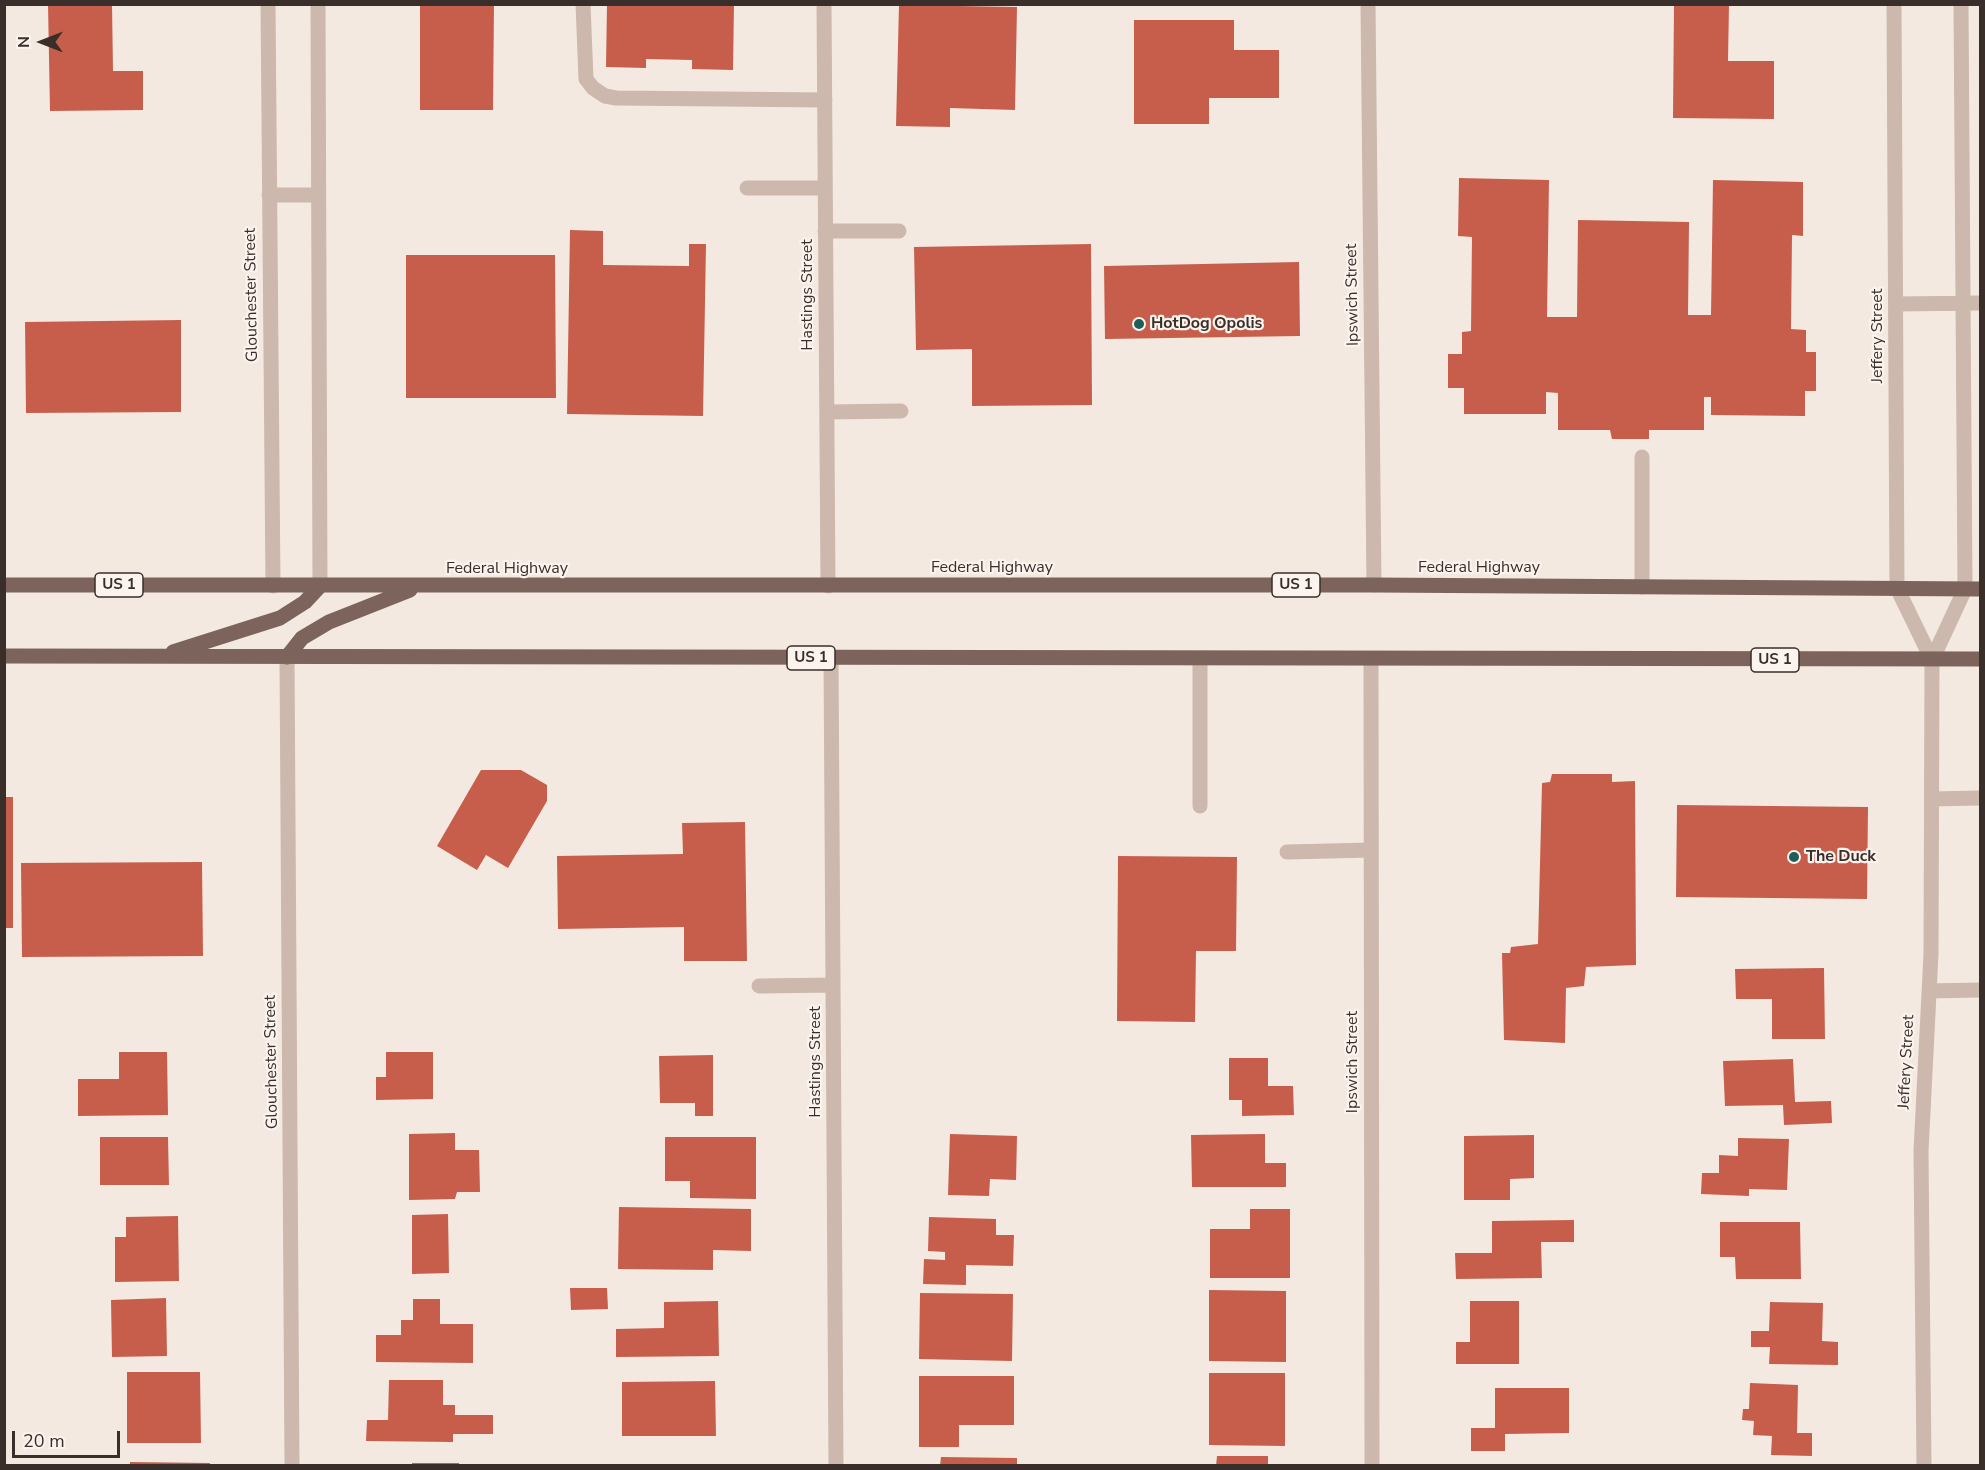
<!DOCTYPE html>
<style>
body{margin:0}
#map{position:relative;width:1985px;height:1470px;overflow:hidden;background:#f4e9e0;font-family:"Nunito Sans",sans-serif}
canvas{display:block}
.frame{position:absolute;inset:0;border:6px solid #3a2e2b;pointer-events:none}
.north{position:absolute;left:12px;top:12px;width:60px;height:60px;-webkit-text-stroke:4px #fbf3ed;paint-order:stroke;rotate:270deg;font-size:16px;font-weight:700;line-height:24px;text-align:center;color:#3a2e2b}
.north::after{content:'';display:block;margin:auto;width:21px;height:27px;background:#3a2e2b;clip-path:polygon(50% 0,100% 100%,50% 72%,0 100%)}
.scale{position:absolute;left:12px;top:1431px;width:108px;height:27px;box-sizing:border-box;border:3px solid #3a2e2b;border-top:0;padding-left:8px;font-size:18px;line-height:21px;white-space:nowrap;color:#3a2e2b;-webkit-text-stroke:4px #fbf3ed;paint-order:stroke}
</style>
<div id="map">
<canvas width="1985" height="1470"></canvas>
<div class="frame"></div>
<div class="north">N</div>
<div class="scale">20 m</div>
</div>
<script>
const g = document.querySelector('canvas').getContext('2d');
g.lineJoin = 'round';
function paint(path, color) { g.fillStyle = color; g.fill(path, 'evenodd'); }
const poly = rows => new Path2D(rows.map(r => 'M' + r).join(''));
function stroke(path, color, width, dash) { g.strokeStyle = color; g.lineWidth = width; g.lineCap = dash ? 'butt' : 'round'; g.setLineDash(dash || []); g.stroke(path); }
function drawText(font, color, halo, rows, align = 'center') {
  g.font = font + ' "Nunito Sans",sans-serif'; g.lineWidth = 4.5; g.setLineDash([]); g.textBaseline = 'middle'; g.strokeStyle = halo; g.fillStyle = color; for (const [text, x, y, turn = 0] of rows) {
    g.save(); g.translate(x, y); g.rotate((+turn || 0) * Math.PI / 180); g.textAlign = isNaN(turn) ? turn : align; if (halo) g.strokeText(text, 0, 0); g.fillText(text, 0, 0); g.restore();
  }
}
const building = poly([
 [48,4,112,4,113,71,143,71,143,110,50,111],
 [420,4,494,4,493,110,420,110],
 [607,4,734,4,733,70,692,69,692,60,646,59,646,68,606,67],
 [1674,4,1729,4,1728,61,1774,61,1774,119,1673,118],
 [899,5,1017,7,1015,110,950,108,950,127,896,126],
 [1134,20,1234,20,1234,50,1279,50,1279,98,1209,98,1209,124,1134,124],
 [1459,178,1549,180,1547,317,1577,317,1578,220,1689,222,1688,315,1711,315,1713,180,1803,182,1803,236,1792,235,1791,329,1806,330,1806,352,1816,352,1816,391,1805,391,1805,416,1711,415,1711,397,1704,397,1704,430,1649,430,1649,439,1612,439,1610,430,1558,430,1558,393,1546,392,1546,414,1464,414,1464,388,1448,388,1448,354,1462,354,1462,332,1471,331,1472,237,1458,236],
 [570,230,603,231,603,265,689,266,689,244,706,244,703,416,567,414],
 [1091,244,1092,405,972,406,972,349,916,350,914,247],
 [406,255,555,255,556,398,406,398],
 [1299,262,1300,336,1105,339,1104,266],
 [181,320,181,412,26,413,25,322],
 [481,770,521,770,547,785,547,801,508,868,486,855,477,870,437,846],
 [1552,774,1612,774,1612,782,1635,781,1636,965,1586,967,1584,986,1566,988,1565,1043,1504,1040,1502,953,1510,953,1511,947,1538,944,1542,783,1550,782],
 [4,797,13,797,13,928,4,928],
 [1677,805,1868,807,1867,899,1676,897],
 [745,822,747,961,684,961,684,927,558,929,557,856,683,854,682,823],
 [1118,856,1237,857,1236,951,1196,951,1195,1022,1117,1021],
 [202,862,203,956,22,957,21,863],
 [1824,968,1825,1039,1772,1039,1772,999,1736,999,1735,969],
 [119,1052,167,1052,168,1115,78,1116,78,1079,119,1079],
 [386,1052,433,1052,433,1099,376,1100,376,1077,386,1077],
 [713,1055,713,1116,695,1116,695,1103,660,1103,659,1056],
 [1229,1058,1268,1058,1268,1086,1293,1086,1294,1115,1242,1116,1242,1100,1229,1100],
 [1793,1059,1795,1102,1831,1101,1832,1123,1784,1125,1783,1105,1725,1106,1723,1061],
 [455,1133,455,1150,479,1150,480,1192,457,1192,455,1199,409,1200,409,1134],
 [950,1134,1017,1136,1016,1180,990,1179,989,1196,948,1195],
 [1265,1134,1265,1163,1286,1163,1286,1187,1192,1187,1191,1135],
 [1534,1135,1534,1178,1510,1179,1510,1200,1464,1200,1464,1136],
 [100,1137,168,1137,169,1185,100,1185],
 [665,1137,756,1137,756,1199,690,1198,690,1181,665,1181],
 [1738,1138,1789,1139,1787,1190,1749,1189,1749,1196,1701,1194,1702,1173,1719,1173,1719,1155,1738,1156],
 [619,1207,751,1209,751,1251,713,1250,713,1270,618,1269],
 [1250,1209,1290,1209,1290,1278,1210,1278,1210,1229,1250,1229],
 [448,1214,449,1273,412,1274,412,1215],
 [178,1216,179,1281,115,1282,115,1237,126,1237,126,1217],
 [929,1217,996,1219,996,1235,1014,1235,1013,1266,966,1265,966,1285,923,1284,924,1259,945,1260,945,1252,928,1251],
 [1574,1220,1574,1242,1541,1242,1542,1278,1456,1279,1455,1253,1492,1253,1492,1221],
 [1720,1222,1800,1222,1801,1279,1736,1279,1735,1257,1720,1257],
 [570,1288,607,1288,608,1309,571,1310],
 [1209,1290,1286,1291,1286,1362,1209,1361],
 [920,1293,1013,1294,1012,1361,919,1359],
 [166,1298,167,1356,112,1357,111,1300],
 [413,1299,440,1299,440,1324,473,1324,473,1363,376,1362,376,1335,401,1335,401,1320,413,1320],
 [718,1301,719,1356,616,1357,616,1329,664,1328,664,1302],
 [1470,1301,1519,1301,1519,1364,1456,1364,1456,1342,1470,1342],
 [1770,1302,1823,1303,1822,1341,1838,1342,1838,1365,1769,1364,1770,1347,1751,1347,1751,1331,1769,1331],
 [127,1372,200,1372,201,1443,127,1443],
 [1209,1373,1285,1373,1285,1446,1209,1445],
 [919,1376,1014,1376,1014,1425,959,1425,959,1447,919,1447],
 [389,1380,443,1380,443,1405,455,1405,455,1415,493,1415,493,1434,453,1434,453,1442,366,1441,367,1420,388,1420],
 [715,1381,716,1436,622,1436,622,1382],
 [1750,1383,1798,1385,1797,1433,1812,1433,1812,1456,1771,1455,1772,1436,1753,1435,1754,1421,1742,1420,1743,1409,1749,1409],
 [1495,1388,1569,1388,1569,1433,1505,1434,1505,1451,1471,1451,1471,1428,1495,1428],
 [1217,1456,1268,1456,1268,1466,1216,1466],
 [941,1457,1017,1458,1017,1466,940,1466],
 [130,1462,210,1463,210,1466,130,1466],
 [412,1463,459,1463,459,1466,412,1466]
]);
const minor = poly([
 [268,4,273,586],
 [318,4,320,586],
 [583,4,586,79,593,88,605,96,616,98,825,100],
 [824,4,828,586],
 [1368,4,1374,585],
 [1894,4,1897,588,1932,660],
 [747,188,825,188],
 [269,195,318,195],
 [825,231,899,231],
 [1897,304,1980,303],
 [827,412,901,411],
 [1642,457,1642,587],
 [287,657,292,1466],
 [831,658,836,1466],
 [1200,659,1200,806],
 [1371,659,1372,1466],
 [1932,799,1980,798],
 [1287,852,1371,850],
 [759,986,833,985],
 [1929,991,1980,990],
 [1924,1466,1921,1151,1931,954,1932,660,1965,589,1961,4]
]);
const major = poly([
 [4,585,1374,585,1980,589],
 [173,652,280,618,305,602,320,586],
 [4,656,1980,659],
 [287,657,302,638,329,622,410,590]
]);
const markers = [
 [1139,324,6,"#1f5d5b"],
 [1794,857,6,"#1f5d5b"]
];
const shields = [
 [119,585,48],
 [1296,585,48],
 [811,658,48],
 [1775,660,48]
];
const shieldNames = [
 ["US 1",119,585],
 ["US 1",1296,585],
 ["US 1",811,658],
 ["US 1",1775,660]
];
const streetNames = [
 ["Glouchester Street",252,295,-91],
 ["Hastings Street",808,295,-90],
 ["Ipswich Street",1353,295,-91],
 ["Jeffery Street",1878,336,-90],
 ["Federal Highway",992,568],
 ["Federal Highway",1479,568],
 ["Federal Highway",507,569],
 ["Glouchester Street",272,1062,-91],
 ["Hastings Street",816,1062,-90],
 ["Ipswich Street",1353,1062,-90],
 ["Jeffery Street",1907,1062,-87]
];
const poiNames = [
 ["HotDog Opolis",1151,324],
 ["The Duck",1806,857]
];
paint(building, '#c75e4b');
stroke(minor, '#ccb8ac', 15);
stroke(major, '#7c645c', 15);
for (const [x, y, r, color] of markers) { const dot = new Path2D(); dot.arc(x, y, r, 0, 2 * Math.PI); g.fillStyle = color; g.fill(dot); stroke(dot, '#fbf3ed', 2); }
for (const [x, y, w] of shields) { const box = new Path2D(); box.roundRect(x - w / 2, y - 12, w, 24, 4.5); g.fillStyle = '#fbf3ed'; g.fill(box); stroke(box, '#3a2e2b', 1.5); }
drawText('bold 15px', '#3a2e2b', null, shieldNames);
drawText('16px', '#3a2e2b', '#fbf3ed', streetNames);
drawText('bold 16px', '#3a2e2b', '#fbf3ed', poiNames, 'left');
</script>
